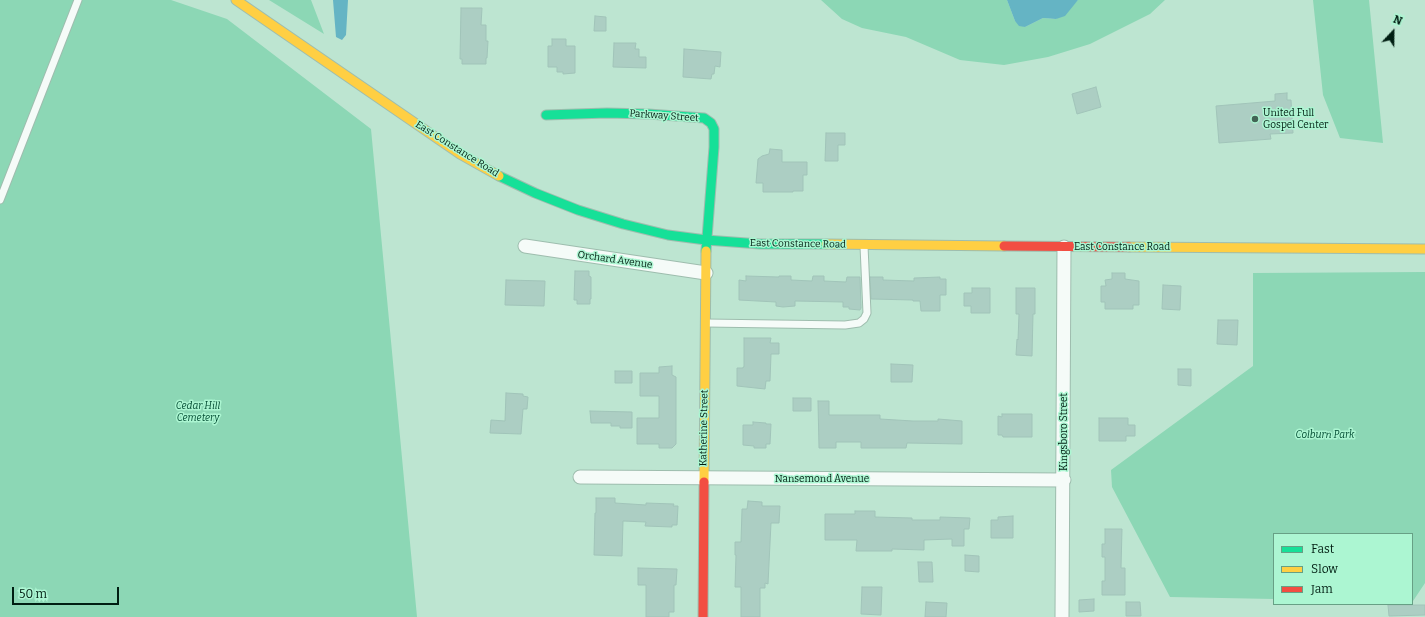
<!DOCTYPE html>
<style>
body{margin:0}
#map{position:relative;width:1425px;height:617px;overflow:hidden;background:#bde5d1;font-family:Bitter,serif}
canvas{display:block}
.legend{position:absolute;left:1273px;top:533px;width:140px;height:72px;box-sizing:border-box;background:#acf6d2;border:1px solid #67a085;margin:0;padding:5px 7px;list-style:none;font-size:12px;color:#001e12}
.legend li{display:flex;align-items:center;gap:8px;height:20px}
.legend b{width:20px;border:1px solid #67a085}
.north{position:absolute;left:1373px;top:12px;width:40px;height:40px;-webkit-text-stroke:3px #acf6d2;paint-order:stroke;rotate:22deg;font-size:11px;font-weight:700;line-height:16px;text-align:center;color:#001e12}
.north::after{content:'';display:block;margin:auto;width:14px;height:18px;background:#001e12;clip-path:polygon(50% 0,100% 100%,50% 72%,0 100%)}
.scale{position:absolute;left:12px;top:587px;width:107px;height:18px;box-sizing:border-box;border:2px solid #001e12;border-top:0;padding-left:5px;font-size:12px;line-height:14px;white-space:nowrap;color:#001e12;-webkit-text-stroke:3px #acf6d2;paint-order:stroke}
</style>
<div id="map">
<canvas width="1425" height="617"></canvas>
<ul class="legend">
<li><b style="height:5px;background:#16e098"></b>Fast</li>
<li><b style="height:5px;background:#ffcf43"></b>Slow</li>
<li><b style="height:5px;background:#f24e42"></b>Jam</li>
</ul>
<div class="north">N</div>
<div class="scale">50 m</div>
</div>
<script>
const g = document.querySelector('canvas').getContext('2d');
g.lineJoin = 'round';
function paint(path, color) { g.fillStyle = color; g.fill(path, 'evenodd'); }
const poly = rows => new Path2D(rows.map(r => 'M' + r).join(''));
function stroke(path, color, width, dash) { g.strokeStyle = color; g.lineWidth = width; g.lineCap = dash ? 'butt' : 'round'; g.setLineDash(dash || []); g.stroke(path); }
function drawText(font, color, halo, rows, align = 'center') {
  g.font = font + ' Bitter,serif'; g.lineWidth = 3; g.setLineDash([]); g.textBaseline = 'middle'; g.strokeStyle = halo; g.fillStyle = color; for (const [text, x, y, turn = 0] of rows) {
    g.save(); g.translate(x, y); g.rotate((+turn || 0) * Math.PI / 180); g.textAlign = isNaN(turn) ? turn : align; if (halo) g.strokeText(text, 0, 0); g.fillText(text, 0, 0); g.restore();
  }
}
const green = poly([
 [0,0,171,0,227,19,371,129,417,617,0,617],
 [269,0,311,0,324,34],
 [821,0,1007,0,1015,21,1025,27,1043,18,1056,19,1078,0,1165,0,1150,14,1090,44,1048,57,1004,65,960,60,906,37,862,28,842,19],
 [1313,0,1369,0,1383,143,1340,138,1323,95],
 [1425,272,1425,583,1413,601,1412,601,1412,534,1274,534,1274,599,1170,597,1112,487,1111,470,1253,366,1253,273]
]);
const water = poly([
 [333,0,348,0,346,35,342,40,336,37],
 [1007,0,1078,0,1065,16,1056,19,1043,18,1025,27,1019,26,1015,21]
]);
const building = poly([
 [461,8,482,8,481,25,486,25,486,41,488,41,487,58,486,58,486,64,462,64,462,59,460,59,461,8],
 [595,16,606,17,606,31,594,31,595,16],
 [552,39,566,39,566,46,575,46,575,73,563,74,563,72,557,72,557,67,548,67,548,46,552,46,552,39],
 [614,43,636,43,635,49,639,49,639,57,646,57,646,68,613,67,614,43],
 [684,49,721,52,720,67,715,66,714,74,712,74,711,79,683,77,684,49],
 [1096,87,1101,107,1077,114,1072,94,1096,87],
 [1287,93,1287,100,1291,100,1293,133,1270,134,1271,139,1219,143,1216,106,1275,101,1275,94,1287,93],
 [826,133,845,133,845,145,838,145,838,161,825,161,826,133],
 [770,149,782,150,782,162,807,162,807,175,803,175,803,191,793,191,793,192,763,192,763,183,756,183,758,159,762,156,769,154,770,149],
 [575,271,589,271,589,276,591,277,591,299,590,299,590,304,577,304,577,300,574,300,575,271],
 [1112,273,1125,273,1125,279,1139,281,1139,305,1133,305,1133,309,1105,309,1105,302,1101,302,1101,286,1106,286,1105,280,1112,279,1112,273],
 [746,276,779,277,779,276,791,276,791,280,812,281,813,276,824,276,824,281,846,282,847,277,860,277,861,308,860,310,849,309,849,307,843,307,843,302,795,301,795,306,783,307,776,306,776,302,739,300,739,280,746,281,746,276],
 [870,277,883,277,883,280,914,281,914,278,940,277,940,279,946,279,946,295,940,295,940,311,921,311,920,301,913,301,913,300,871,299,870,277],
 [506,280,545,281,544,306,505,305,506,280],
 [1163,285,1181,286,1180,310,1162,309,1163,285],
 [972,288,990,288,990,313,971,313,971,306,964,306,964,293,972,293,972,288],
 [1016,288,1035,288,1035,314,1033,314,1032,356,1016,355,1017,339,1018,340,1019,314,1016,314,1016,288],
 [1218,320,1238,320,1237,345,1217,344,1218,320],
 [744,338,771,338,770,343,779,343,779,354,771,354,770,381,766,381,765,389,737,386,737,368,743,368,743,367,744,367,744,338],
 [891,364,913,365,912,382,891,382,891,364],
 [672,366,672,375,676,377,676,444,672,448,659,448,659,444,637,444,637,418,659,418,659,396,640,396,640,373,659,373,659,367,672,366],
 [1178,369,1191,369,1191,386,1178,385,1178,369],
 [615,371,632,371,632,383,615,383,615,371],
 [506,393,523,394,523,396,528,397,527,409,523,409,521,434,490,433,491,420,505,421,506,393],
 [793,398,811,398,811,411,793,411,793,398],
 [818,401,829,401,829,415,880,415,880,419,913,421,938,421,938,419,962,421,962,444,907,443,906,448,861,448,861,442,836,442,836,448,819,448,818,401],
 [590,411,632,412,632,428,620,428,620,426,611,426,611,423,591,423,590,411],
 [1002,414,1032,414,1032,437,1003,437,1002,435,998,435,998,416,1002,417,1002,414],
 [1099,418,1128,418,1128,425,1135,425,1135,436,1126,436,1126,441,1099,441,1099,418],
 [753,422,766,423,766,424,771,424,770,444,766,444,766,448,754,448,754,446,743,445,743,425,753,425,753,422],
 [596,498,615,498,615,503,646,505,646,503,674,504,673,506,678,506,677,525,672,525,672,527,645,526,646,522,623,521,622,556,594,555,595,513,596,513,596,498],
 [748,501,762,502,762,506,780,506,779,523,771,523,768,584,765,583,765,588,760,588,760,617,741,617,741,587,735,587,736,555,735,555,735,542,741,542,742,509,747,509,748,501],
 [855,511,875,511,875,517,912,518,912,520,940,520,940,517,970,518,969,529,964,529,964,546,952,546,952,539,924,540,924,550,892,549,892,551,856,551,857,540,825,540,825,514,855,514,855,511],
 [1013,516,1013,538,991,538,991,520,998,520,998,517,1013,516],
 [1105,529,1122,529,1121,568,1125,568,1125,595,1102,595,1102,581,1105,581,1105,557,1102,557,1102,544,1105,544,1105,529],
 [965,555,979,556,979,572,965,571,965,555],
 [918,562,932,562,933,582,919,582,918,562],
 [638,568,677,569,676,585,674,585,674,612,669,612,669,617,646,617,646,585,638,585,638,568],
 [862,587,882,587,881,615,861,614,862,587],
 [1094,599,1094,611,1079,612,1079,600,1094,599],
 [926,602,947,603,946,617,925,617,926,602],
 [1126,602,1140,602,1141,616,1126,616,1126,602],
 [1388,605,1425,605,1425,615,1389,616,1388,605]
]);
const lane = poly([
 [0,200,78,0],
 [706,323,845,325,859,323,864,319,867,313,864,246]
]);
const street = poly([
 [525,246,706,273],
 [580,477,1064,480],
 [1062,617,1064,247]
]);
const fast = poly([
 [546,115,607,113,648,114,704,118,711,123,714,129,714,147,706,251],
 [499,176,535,193,578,210,623,224,668,235,706,240,760,244,826,244]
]);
const slow = poly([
 [236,0,460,154,499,176],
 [826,244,1004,246],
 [1129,247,1425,249],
 [704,482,706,251]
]);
const jam = poly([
 [1004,246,1129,247],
 [703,617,704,482]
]);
const markers = [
 [1255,119,4,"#426455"]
];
const poiNames = [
 ["United Full",1263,113],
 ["Gospel Center",1263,125]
];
const streetNames = [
 ["Parkway Street",664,116,4],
 ["East Constance Road",457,149,32],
 ["East Constance Road",798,244,1],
 ["East Constance Road",1122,247],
 ["Orchard Avenue",615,260,8],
 ["Katherine Street",704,428,-89],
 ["Kingsboro Street",1064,432,-90],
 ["Nansemond Avenue",822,479]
];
const parkNames = [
 ["Cedar Hill",198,406],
 ["Cemetery",198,418],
 ["Colburn Park",1325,435]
];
paint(green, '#8cd7b5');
paint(water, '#65b4c4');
paint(building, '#accec3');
stroke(building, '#a1c4b9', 1);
stroke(lane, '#9ebdae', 9);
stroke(street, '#9ebdae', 15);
stroke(fast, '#9ebdae', 11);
stroke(slow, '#9ebdae', 11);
stroke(jam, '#9ebdae', 11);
stroke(lane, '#f5fbf8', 7);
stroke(street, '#f5fbf8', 13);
stroke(fast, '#16e098', 9);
stroke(slow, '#ffcf43', 9);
stroke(jam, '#f24e42', 9);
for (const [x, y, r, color] of markers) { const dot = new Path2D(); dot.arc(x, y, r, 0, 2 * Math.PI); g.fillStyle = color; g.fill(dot); stroke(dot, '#acf6d2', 1.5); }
drawText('10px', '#001e12', '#acf6d2', poiNames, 'left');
drawText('10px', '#001e12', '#acf6d2', streetNames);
drawText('italic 10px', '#004a31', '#acf6d2', parkNames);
</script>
